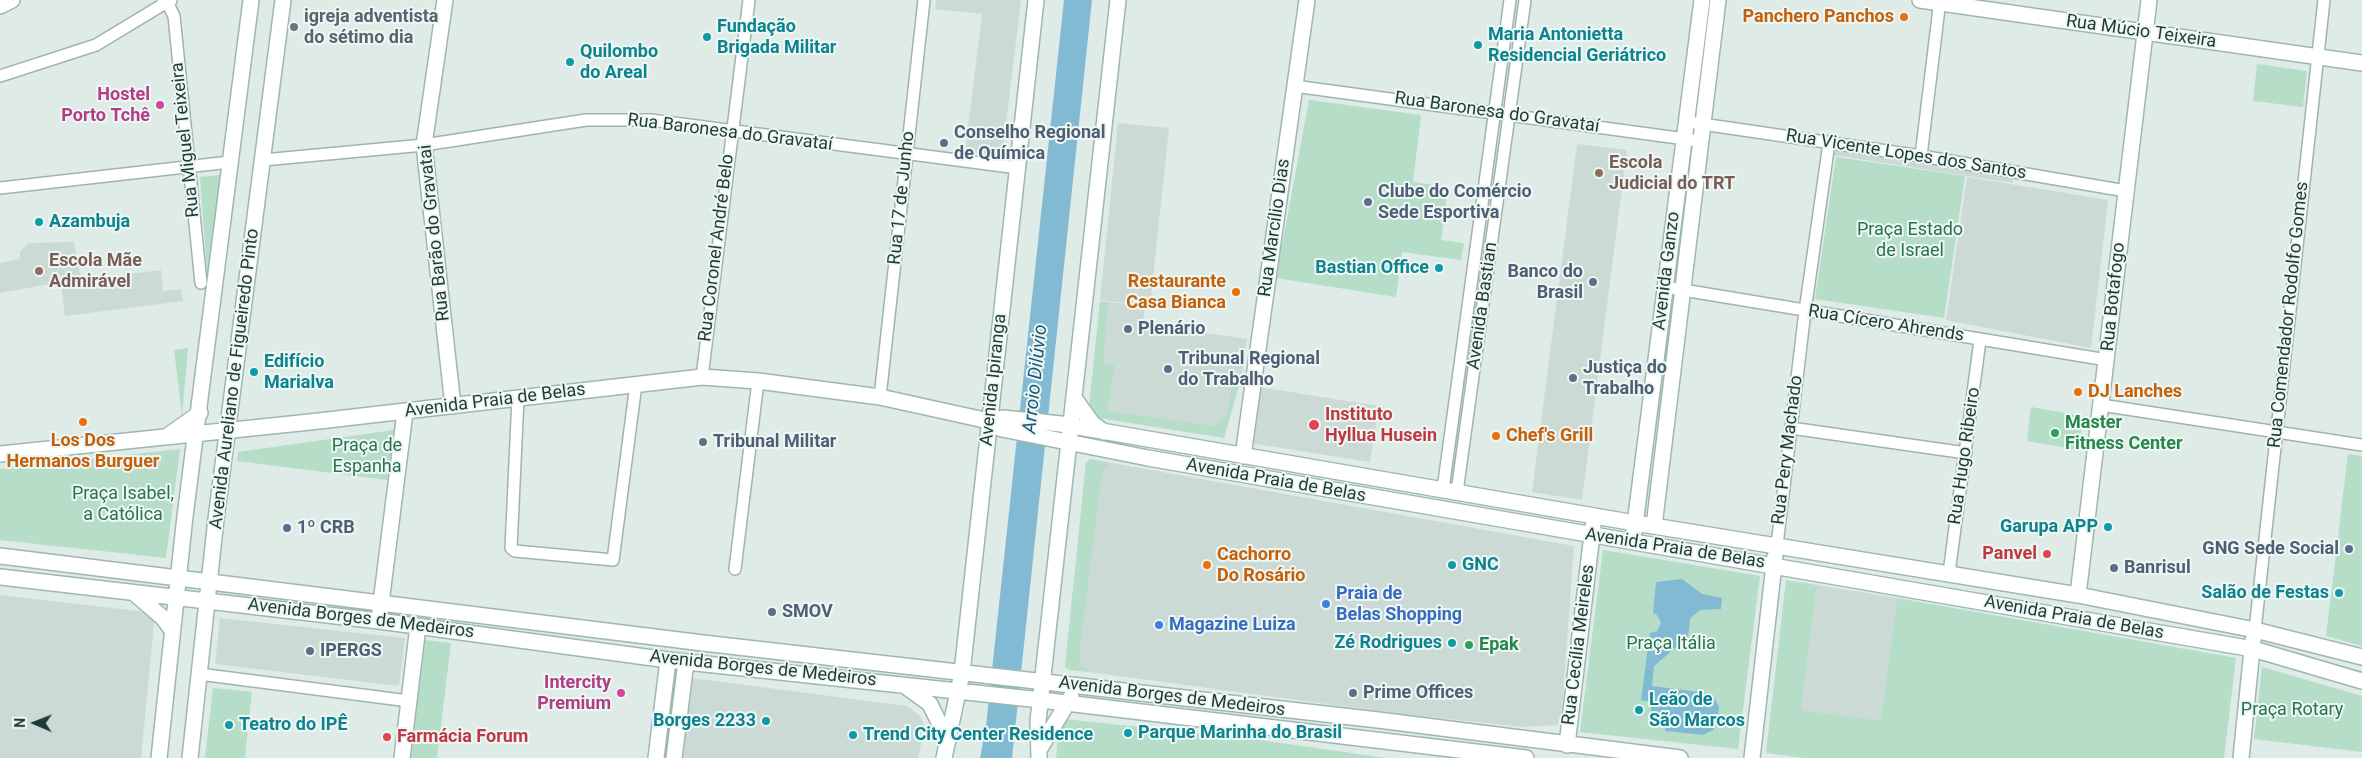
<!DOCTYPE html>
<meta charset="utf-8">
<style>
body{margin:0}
#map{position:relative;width:2362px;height:758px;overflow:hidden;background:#deebe7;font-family:Roboto,sans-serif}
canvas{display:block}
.north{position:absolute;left:10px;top:698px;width:50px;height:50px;-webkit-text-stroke:4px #eef7f4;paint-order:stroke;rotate:271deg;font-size:14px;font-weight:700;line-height:20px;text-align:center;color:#1f3b38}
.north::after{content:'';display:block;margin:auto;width:18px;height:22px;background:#1f3b38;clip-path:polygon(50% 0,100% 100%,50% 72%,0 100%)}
</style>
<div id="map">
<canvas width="2362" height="758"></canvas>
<div class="north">N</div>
</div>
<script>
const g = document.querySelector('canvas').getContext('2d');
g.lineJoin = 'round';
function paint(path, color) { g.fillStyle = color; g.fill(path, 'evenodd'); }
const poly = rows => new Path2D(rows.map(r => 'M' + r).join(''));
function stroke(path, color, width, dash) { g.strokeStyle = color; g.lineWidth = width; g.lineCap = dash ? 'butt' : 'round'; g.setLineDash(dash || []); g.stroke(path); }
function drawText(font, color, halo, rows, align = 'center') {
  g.font = font + ' Roboto,sans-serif'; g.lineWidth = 4; g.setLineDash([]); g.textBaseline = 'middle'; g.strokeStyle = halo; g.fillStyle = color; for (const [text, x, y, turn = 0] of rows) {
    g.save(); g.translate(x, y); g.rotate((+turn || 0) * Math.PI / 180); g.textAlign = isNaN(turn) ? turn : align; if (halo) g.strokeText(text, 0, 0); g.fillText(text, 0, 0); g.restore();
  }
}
const built = poly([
 [936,0,1021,0,1003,149,991,149,985,154,965,151,982,14,935,9],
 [1118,123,1169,128,1150,306,1100,300],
 [1577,144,1627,150,1582,500,1532,492],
 [1834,148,2013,178,2013,183,1833,155],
 [1967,177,2108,200,2091,348,1946,320],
 [74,242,81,280,161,270,163,291,181,289,183,301,65,316,61,282,0,293,0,263,20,259,20,251,29,243],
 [1100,301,1145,306,1143,321,1156,337,1158,326,1247,339,1242,374,1224,438,1094,417],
 [1259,387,1379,406,1370,462,1250,443],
 [1090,459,1574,546,1561,722,1556,725,1524,727,1401,714,1067,669,1065,667,1086,463],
 [1817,585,1897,598,1881,720,1801,710],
 [0,595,155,613,141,758,0,758],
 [220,618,405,638,399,686,215,664],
 [691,678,907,706,919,715,923,722,924,730,918,758,683,758]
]);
const green = poly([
 [2257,64,2307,71,2303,107,2253,101],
 [1309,100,1421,115,1413,182,1448,187,1441,240,1464,243,1461,260,1402,252,1396,297,1276,278],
 [1836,157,1965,176,1944,318,1815,299],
 [221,175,211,271,207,269,200,177],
 [1100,301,1108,303,1103,363,1115,365,1107,411,1214,426,1227,416,1233,380,1240,381,1224,438,1094,417,1089,407],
 [188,348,182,416,174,350],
 [2031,407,2083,416,2083,420,2077,419,2076,422,2082,424,2080,442,2074,442,2074,445,2079,446,2079,450,2027,441],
 [394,430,387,480,237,461,238,452],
 [180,449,166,558,0,540,0,469],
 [2348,454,2362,456,2362,646,2326,636],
 [1090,459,1110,463,1102,471,1079,658,1081,666,1089,672,1070,670,1065,667,1086,463],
 [1603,550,1760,576,1738,749,1580,732],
 [1786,580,1817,585,1801,710,1881,720,1897,598,2236,658,2224,758,1804,758,1766,753],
 [425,640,451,643,437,758,411,758],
 [2262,667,2362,696,2362,752,2254,739],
 [213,688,252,692,245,758,205,758],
 [1064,719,1253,739,1386,758,1056,758,1059,727]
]);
const water = poly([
 [1064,0,1092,0,1012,758,980,758,986,726],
 [1682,579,1702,594,1722,598,1721,609,1700,610,1693,616,1690,619,1688,637,1654,666,1652,686,1708,693,1715,699,1719,707,1717,724,1713,730,1703,735,1665,731,1666,722,1658,720,1658,712,1651,711,1651,702,1641,700,1650,633,1657,631,1661,623,1657,615,1653,613,1656,582]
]);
const street = poly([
 [0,76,96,45,167,2,174,16,201,283],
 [1294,86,1700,141],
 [1695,123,1921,156,2126,191],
 [1921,156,1940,0],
 [263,160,424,145,586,120,651,120,1018,168],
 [0,188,230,162],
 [1665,287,2107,360],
 [702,377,749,0],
 [880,397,924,0],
 [518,398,511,548,515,551,613,560,636,384],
 [2101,405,2362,445],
 [1791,428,1966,453],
 [1443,489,1510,0],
 [1457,492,1525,0],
 [1777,545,1805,311,1829,143],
 [735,569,758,381],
 [1949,573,1980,340],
 [2255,630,2324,0],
 [199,674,409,701]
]);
const secondary = poly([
 [165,0,167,2,169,0],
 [445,0,424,145,453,406],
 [1920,0,2362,63],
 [0,6,12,0],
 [1074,398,1092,423,1104,432],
 [989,421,1003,418,1061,424,1635,523,2078,595,2255,630,2362,657],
 [166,437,200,413],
 [0,454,310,422,702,377,758,381,880,397,989,421,1002,429,1148,458,2253,649,2362,681],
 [1243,456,1307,0],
 [1654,526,1718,0],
 [1634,532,1702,0],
 [0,556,703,643,1378,720,1680,758],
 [0,577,379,621,668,660,1041,700,1526,758],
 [134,593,162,617,172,630],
 [2078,595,2149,0],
 [380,611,405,412],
 [905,686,930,704,948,741],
 [1567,745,1593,526],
 [1039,750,1071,697],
 [159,758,185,516,251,0],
 [190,758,216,519,283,0],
 [402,758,418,626],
 [656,758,668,660],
 [674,758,686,662],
 [944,758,962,673,1036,0],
 [1039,758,1038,721,1118,0],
 [1752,758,1775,556],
 [2241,758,2253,640]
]);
const markers = [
 [1904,17,5,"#e8710a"],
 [294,27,5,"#6b7280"],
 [707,37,5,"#0f9aa8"],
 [1478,45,5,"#0f9aa8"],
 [570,62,5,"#0f9aa8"],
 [160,105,5,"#d1479c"],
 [944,143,5,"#5c6f8a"],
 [1599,173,5,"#8d6e63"],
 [1368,202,5,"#5c6f8a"],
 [39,222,5,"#0f9aa8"],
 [1439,268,5,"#0f9aa8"],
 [39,271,5,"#8d6e63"],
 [1593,282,5,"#5c6f8a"],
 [1236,292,5,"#e8710a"],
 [1128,329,5,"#5c6f8a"],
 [1168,369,5,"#5c6f8a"],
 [254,372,5,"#0f9aa8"],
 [1573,378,5,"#5c6f8a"],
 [2078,392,5,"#e8710a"],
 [83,422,5,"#e8710a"],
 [1314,425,6,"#e0444e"],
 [2055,433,5,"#2e9e5b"],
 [1496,436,5,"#e8710a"],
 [703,442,5,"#5c6f8a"],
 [2108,527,5,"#0f9aa8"],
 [287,528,5,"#5c6f8a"],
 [2349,549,5,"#5c6f8a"],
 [2047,554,5,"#e0444e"],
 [1207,565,5,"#e8710a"],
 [1452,565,5,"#0f9aa8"],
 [2114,568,5,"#5c6f8a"],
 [2339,593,5,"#0f9aa8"],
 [1326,604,5,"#3f7fe0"],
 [772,612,5,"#5c6f8a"],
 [1159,625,5,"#3f7fe0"],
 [1452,643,5,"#0f9aa8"],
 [1469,645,5,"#2e9e5b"],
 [310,651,5,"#5c6f8a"],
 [621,693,5,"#d1479c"],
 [1353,693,5,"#5c6f8a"],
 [1639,710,5,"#0f9aa8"],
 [766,721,5,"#0f9aa8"],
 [229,725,5,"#0f9aa8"],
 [1128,733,5,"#0f9aa8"],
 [853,735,5,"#0f9aa8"],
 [387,737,5,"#e0444e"]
];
const worshipNames = [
 ["igreja adventista",304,17],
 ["do sétimo dia",304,38]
];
const foodNames = [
 ["Panchero Panchos",1894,17,"right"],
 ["Restaurante",1226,282,"right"],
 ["Casa Bianca",1226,303,"right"],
 ["DJ Lanches",2088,392],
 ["Chef's Grill",1506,436],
 ["Los Dos",83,441,"center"],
 ["Hermanos Burguer",83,462,"center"],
 ["Cachorro",1217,555],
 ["Do Rosário",1217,576]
];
const cultureNames = [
 ["Fundação",717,27],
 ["Brigada Militar",717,48],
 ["Maria Antonietta",1488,35],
 ["Residencial Geriátrico",1488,56],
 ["Quilombo",580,52],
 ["do Areal",580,73],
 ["Azambuja",49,222],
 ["Bastian Office",1429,268,"right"],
 ["Edifício",264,362],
 ["Marialva",264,383],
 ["Garupa APP",2098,527,"right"],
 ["GNC",1462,565],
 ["Salão de Festas",2329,593,"right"],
 ["Zé Rodrigues",1442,643,"right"],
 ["Leão de",1649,700],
 ["São Marcos",1649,721],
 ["Borges 2233",756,721,"right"],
 ["Teatro do IPÊ",239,725],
 ["Parque Marinha do Brasil",1138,733],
 ["Trend City Center Residence",863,735]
];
const streetNames = [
 ["Rua Múcio Teixeira",2141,32,8],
 ["Rua Baronesa do Gravataí",1497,113,8],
 ["Rua Baronesa do Gravataí",730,133,7],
 ["Rua Miguel Teixeira",186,140,-96],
 ["Rua Vicente Lopes dos Santos",1906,155,9],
 ["Rua 17 de Junho",902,198,-84],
 ["Rua Marcílio Dias",1275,228,-82],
 ["Rua Barão do Gravatai",435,233,-96],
 ["Rua Coronel André Belo",717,248,-83],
 ["Avenida Ganzo",1667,271,-83],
 ["Rua Botafogo",2114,297,-84],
 ["Avenida Bastian",1483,306,-82],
 ["Rua Comendador Rodolfo Gomes",2289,315,-84],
 ["Rua Cícero Ahrends",1886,324,9],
 ["Avenida Aureliano de Figueiredo Pinto",235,379,-83],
 ["Avenida Ipiranga",994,380,-84],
 ["Avenida Praia de Belas",495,401,-7],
 ["Rua Pery Machado",1788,450,-83],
 ["Rua Hugo Ribeiro",1965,456,-82],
 ["Avenida Praia de Belas",1276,481,10],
 ["Avenida Praia de Belas",1675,549,9],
 ["Avenida Praia de Belas",2074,618,10],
 ["Avenida Borges de Medeiros",361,619,7],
 ["Rua Cecília Meireles",1579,645,-83],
 ["Avenida Borges de Medeiros",763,669,6],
 ["Avenida Borges de Medeiros",1172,697,7]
];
const hotelNames = [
 ["Hostel",150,95],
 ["Porto Tchê",150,116],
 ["Intercity",611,683],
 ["Premium",611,704]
];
const serviceNames = [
 ["Conselho Regional",954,133],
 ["de Química",954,154],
 ["Clube do Comércio",1378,192],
 ["Sede Esportiva",1378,213],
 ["Banco do",1583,272,"right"],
 ["Brasil",1583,293,"right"],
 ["Plenário",1138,329],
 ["Tribunal Regional",1178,359],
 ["do Trabalho",1178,380],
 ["Justiça do",1583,368],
 ["Trabalho",1583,389],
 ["Tribunal Militar",713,442],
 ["1º CRB",297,528],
 ["GNG Sede Social",2339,549,"right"],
 ["Banrisul",2124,568],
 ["SMOV",782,612],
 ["IPERGS",320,651],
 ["Prime Offices",1363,693]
];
const educationNames = [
 ["Escola",1609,163],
 ["Judicial do TRT",1609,184],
 ["Escola Mãe",49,261],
 ["Admirável",49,282]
];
const parkNames = [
 ["Praça Estado",1910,230],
 ["de Israel",1910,251],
 ["Praça de",367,446],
 ["Espanha",367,467],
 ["Praça Isabel,",123,494],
 ["a Católica",123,515],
 ["Praça Itália",1671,644],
 ["Praça Rotary",2292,710]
];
const healthNames = [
 ["Instituto",1325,415],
 ["Hyllua Husein",1325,436],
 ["Panvel",2037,554,"right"],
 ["Farmácia Forum",397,737]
];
const leisureNames = [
 ["Master",2065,423],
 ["Fitness Center",2065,444],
 ["Epak",1479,645]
];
const shopNames = [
 ["Praia de",1336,594],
 ["Belas Shopping",1336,615],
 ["Magazine Luiza",1169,625]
];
const waterNames = [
 ["Arroio Dilúvio",1036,379,-84]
];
paint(built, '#ccdad6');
paint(green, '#b5ddc7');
paint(water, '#82bad3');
stroke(street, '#a1b3af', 14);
stroke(secondary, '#9db7b1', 18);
stroke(street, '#fff', 11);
stroke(secondary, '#fff', 15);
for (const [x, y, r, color] of markers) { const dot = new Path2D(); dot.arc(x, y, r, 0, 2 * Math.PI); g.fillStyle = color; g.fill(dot); stroke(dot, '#eef7f4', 2); }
drawText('bold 18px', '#5b616d', '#eef7f4', worshipNames, 'left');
drawText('bold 18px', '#c56008', '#eef7f4', foodNames, 'left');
drawText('bold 18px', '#0d838f', '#eef7f4', cultureNames, 'left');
drawText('18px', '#1f3b38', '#eef7f4', streetNames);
drawText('bold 18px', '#b23c85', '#eef7f4', hotelNames, 'right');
drawText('bold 18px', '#4e5e75', '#eef7f4', serviceNames, 'left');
drawText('bold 18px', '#785e54', '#eef7f4', educationNames, 'left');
drawText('18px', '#277351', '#eef7f4', parkNames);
drawText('bold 18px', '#be3a42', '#eef7f4', healthNames, 'left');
drawText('bold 18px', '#27864d', '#eef7f4', leisureNames, 'left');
drawText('bold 18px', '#366cbe', '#eef7f4', shopNames, 'left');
drawText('italic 19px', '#175979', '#eef7f4', waterNames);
</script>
